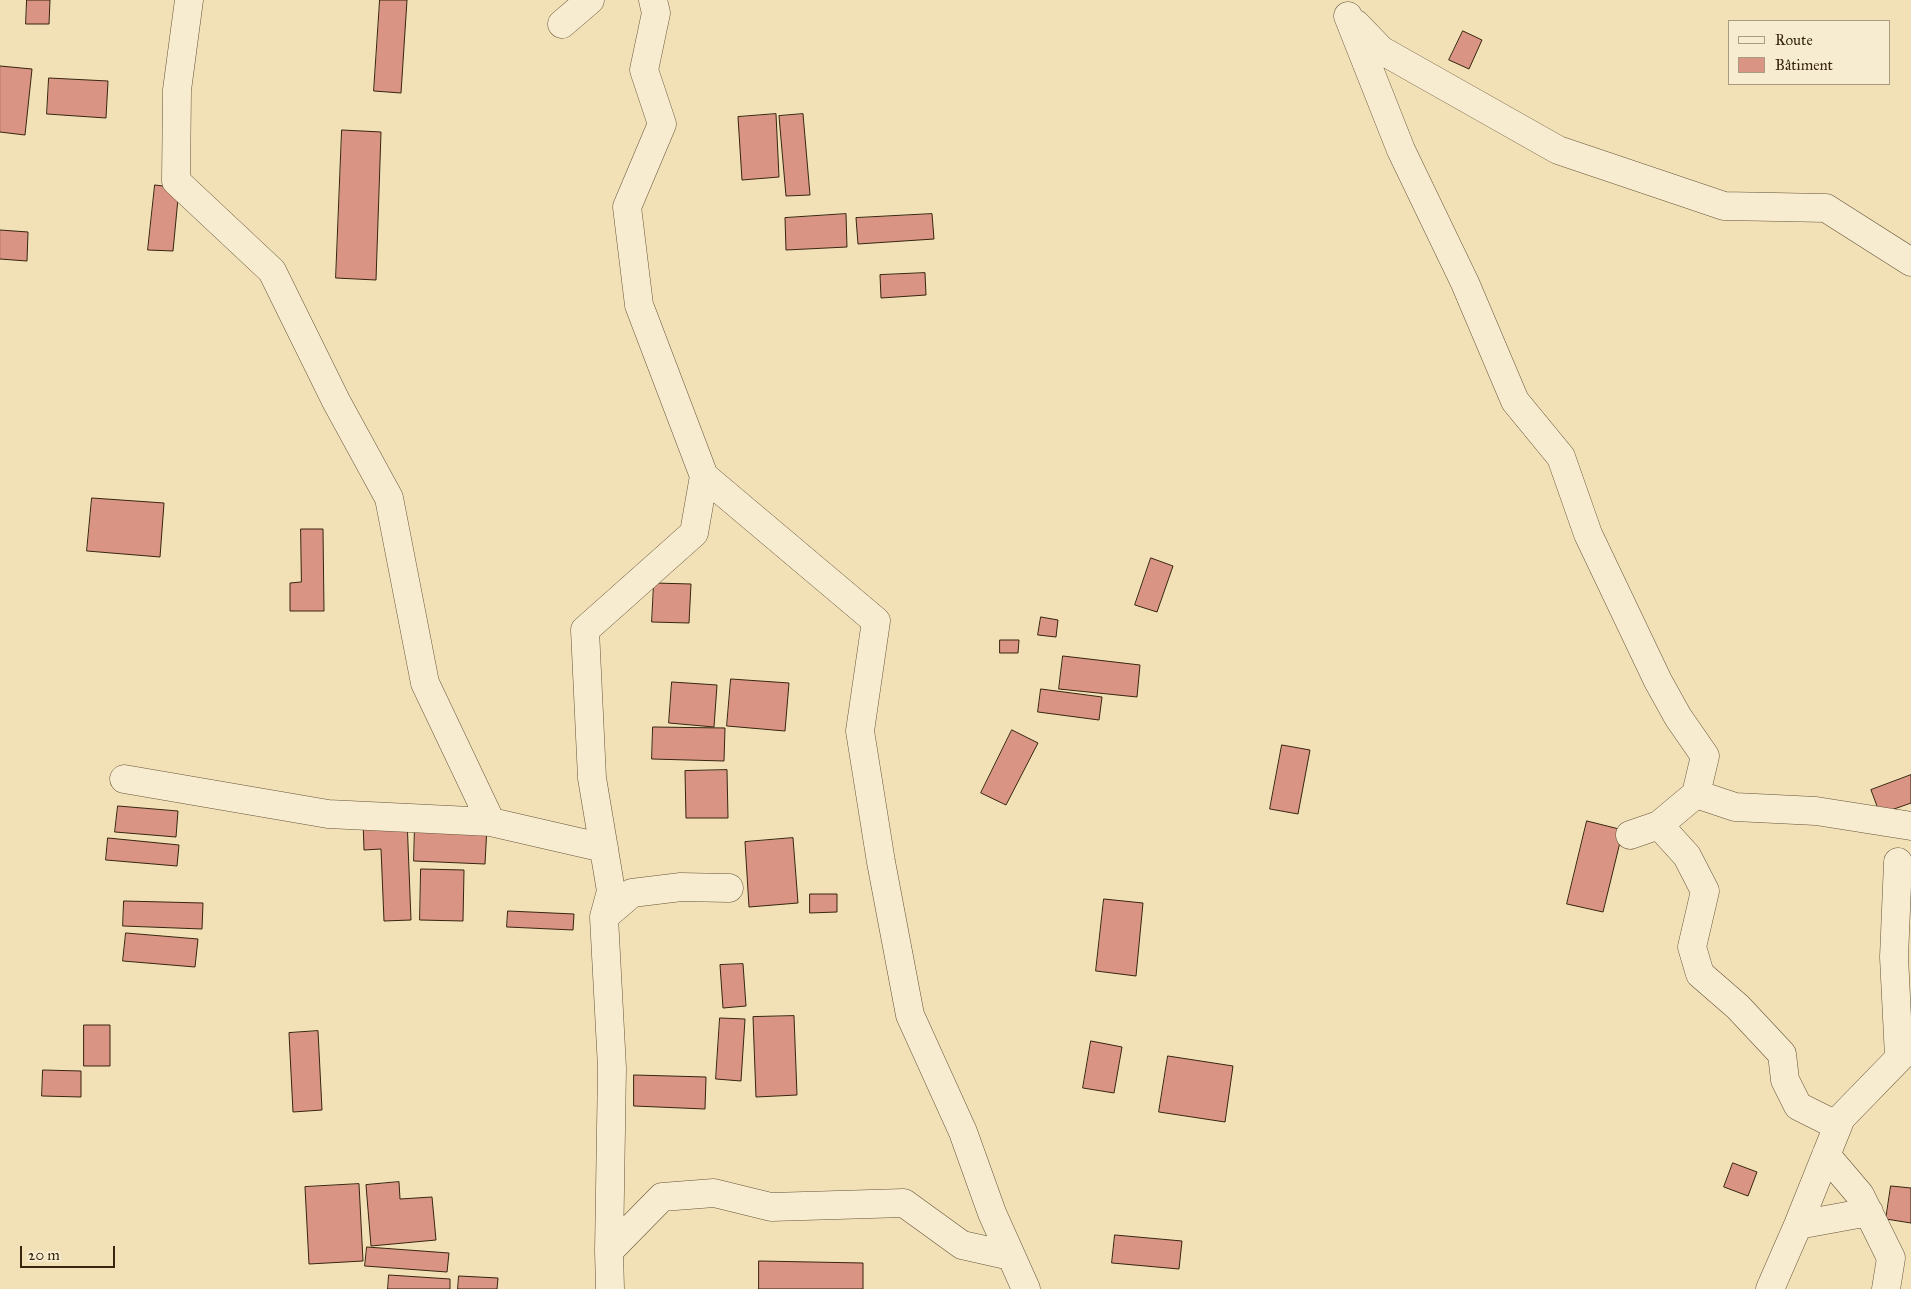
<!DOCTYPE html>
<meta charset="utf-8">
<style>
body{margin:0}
#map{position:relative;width:1911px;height:1289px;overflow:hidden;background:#f2e0b6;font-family:"IM FELL Great Primer",serif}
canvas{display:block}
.legend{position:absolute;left:1728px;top:20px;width:162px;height:65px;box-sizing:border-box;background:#f7ebd0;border:1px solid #aa9c83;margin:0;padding:6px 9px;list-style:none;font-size:15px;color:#36250f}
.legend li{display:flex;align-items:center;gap:10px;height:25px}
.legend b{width:25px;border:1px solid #aa9c83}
.scale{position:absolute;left:20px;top:1246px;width:95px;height:22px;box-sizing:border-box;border:2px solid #36250f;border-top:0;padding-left:6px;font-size:15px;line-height:18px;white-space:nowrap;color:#36250f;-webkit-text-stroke:4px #f7ebd0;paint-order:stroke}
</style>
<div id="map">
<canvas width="1911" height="1289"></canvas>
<ul class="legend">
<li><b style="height:6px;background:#f7ebd0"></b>Route</li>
<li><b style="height:14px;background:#da9483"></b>Bâtiment</li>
</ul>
<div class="scale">20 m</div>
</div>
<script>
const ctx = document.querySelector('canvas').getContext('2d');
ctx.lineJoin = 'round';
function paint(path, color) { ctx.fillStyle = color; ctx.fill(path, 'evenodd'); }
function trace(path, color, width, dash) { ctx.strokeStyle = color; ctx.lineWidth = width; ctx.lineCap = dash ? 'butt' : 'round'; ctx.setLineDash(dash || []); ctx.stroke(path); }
const building = new Path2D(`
 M 27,0 L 50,0 L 49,24 L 26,24 Z
 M 380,0 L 407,0 L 401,93 L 374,91 Z
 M 1463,31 L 1482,40 L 1469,69 L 1449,60 Z
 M 0,66 L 32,69 L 25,135 L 0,132 Z
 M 49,78 L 108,81 L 106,118 L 47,114 Z
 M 776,114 L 779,177 L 742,180 L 738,117 Z
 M 803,114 L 810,195 L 786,196 L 779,116 Z
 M 342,130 L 381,132 L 376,280 L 336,278 Z
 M 155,185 L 179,188 L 173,251 L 148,250 Z
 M 846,214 L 847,247 L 786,250 L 785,218 Z
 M 932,214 L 934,239 L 858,244 L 856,218 Z
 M 0,230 L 28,232 L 27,261 L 0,259 Z
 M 925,273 L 926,295 L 881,298 L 880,275 Z
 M 92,498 L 164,503 L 160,557 L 87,551 Z
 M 301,529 L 323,529 L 324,611 L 290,611 L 290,583 L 301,582 Z
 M 1151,558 L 1173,566 L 1157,612 L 1135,605 Z
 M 654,583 L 691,584 L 689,623 L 652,622 Z
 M 1041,617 L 1058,620 L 1056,637 L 1038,635 Z
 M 1000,640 L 1019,640 L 1018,653 L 1000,653 Z
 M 1063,656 L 1140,665 L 1137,697 L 1059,689 Z
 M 731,679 L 789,683 L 785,731 L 727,726 Z
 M 672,682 L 717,685 L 714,727 L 669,723 Z
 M 1041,689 L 1102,697 L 1099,720 L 1038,712 Z
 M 653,727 L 725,728 L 724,761 L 652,759 Z
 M 1012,730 L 1038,743 L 1006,805 L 981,793 Z
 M 1282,745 L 1310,750 L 1298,814 L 1270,809 Z
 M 727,770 L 728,818 L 686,818 L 685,771 Z
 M 1911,775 L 1911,803 L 1880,814 L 1871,790 Z
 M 118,806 L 178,811 L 176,837 L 115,832 Z
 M 407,819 L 411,920 L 384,921 L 381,849 L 364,850 L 363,821 Z
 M 1587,821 L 1623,830 L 1603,912 L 1567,904 Z
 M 415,823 L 487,826 L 485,864 L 414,861 Z
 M 108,838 L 179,845 L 177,866 L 106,860 Z
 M 793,838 L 798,903 L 749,907 L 745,842 Z
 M 421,869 L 464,870 L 463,921 L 420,920 Z
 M 810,894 L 837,894 L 837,912 L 810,913 Z
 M 1104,899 L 1143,903 L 1136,976 L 1096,971 Z
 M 124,901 L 203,903 L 202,929 L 123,926 Z
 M 508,911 L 574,914 L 573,930 L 507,927 Z
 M 126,933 L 198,939 L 195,967 L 123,961 Z
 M 743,964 L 746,1006 L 723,1008 L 720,965 Z
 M 794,1016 L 797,1095 L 756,1097 L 753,1017 Z
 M 720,1018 L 745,1019 L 741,1081 L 716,1079 Z
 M 84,1025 L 110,1025 L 110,1066 L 84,1066 Z
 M 318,1031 L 322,1110 L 293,1112 L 289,1033 Z
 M 1091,1041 L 1122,1047 L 1114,1093 L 1083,1088 Z
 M 1168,1056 L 1233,1066 L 1225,1122 L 1159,1112 Z
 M 43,1070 L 81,1071 L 81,1097 L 42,1096 Z
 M 634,1075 L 706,1077 L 705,1109 L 634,1106 Z
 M 1733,1163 L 1757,1172 L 1748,1196 L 1724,1187 Z
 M 399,1182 L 400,1199 L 432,1197 L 436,1240 L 371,1246 L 366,1185 Z
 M 359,1184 L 363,1261 L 309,1264 L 305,1187 Z
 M 1891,1186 L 1911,1188 L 1911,1223 L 1886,1219 Z
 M 1115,1235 L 1182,1241 L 1179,1269 L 1112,1263 Z
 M 367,1247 L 449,1253 L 447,1272 L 365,1266 Z
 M 759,1261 L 863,1263 L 863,1289 L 759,1289 Z
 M 389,1275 L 450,1279 L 450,1289 L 388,1289 Z
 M 459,1276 L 498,1278 L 497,1289 L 458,1289 Z`);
paint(building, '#da9483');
trace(building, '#36250f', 1);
const minor = new Path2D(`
 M 189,0 L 177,90 L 176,181 L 272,271 L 336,401 L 389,498 L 425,683 L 491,822 L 604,848
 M 653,0 L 656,13 L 644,70 L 662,124 L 627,207 L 639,305 L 704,476 L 876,621 L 860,731 L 881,862 L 910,1015 L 963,1132 L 992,1213 L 1026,1289
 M 1348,16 L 1401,150 L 1465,283 L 1515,401 L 1561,457 L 1588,534 L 1658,681 L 1678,717 L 1705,756 L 1696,794
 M 562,24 L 590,0
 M 1356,24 L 1381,50 L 1558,150 L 1724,206 L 1826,208 L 1911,262
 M 124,779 L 328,814 L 491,822
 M 1659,825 L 1687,856 L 1705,891 L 1692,947 L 1700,974 L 1738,1007 L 1782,1054 L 1785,1080 L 1798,1106 L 1838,1126
 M 1630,835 L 1659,825 L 1696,794 L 1735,807 L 1816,811 L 1911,826
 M 1898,862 L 1894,957 L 1899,1057
 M 604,917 L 632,893 L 681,887 L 729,888
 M 1826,1155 L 1860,1195 L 1891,1258 L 1886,1289
 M 1798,1225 L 1869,1212
 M 609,1251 L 662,1197 L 714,1193 L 771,1207 L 904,1203 L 962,1245 L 1011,1256
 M 610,1289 L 609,1251 L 612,1068 L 604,917 L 611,891 L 592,778 L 585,630 L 694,533 L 704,476
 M 1770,1289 L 1798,1225 L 1841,1118 L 1911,1046`);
trace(minor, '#655439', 29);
trace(minor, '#f7ebd0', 28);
</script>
